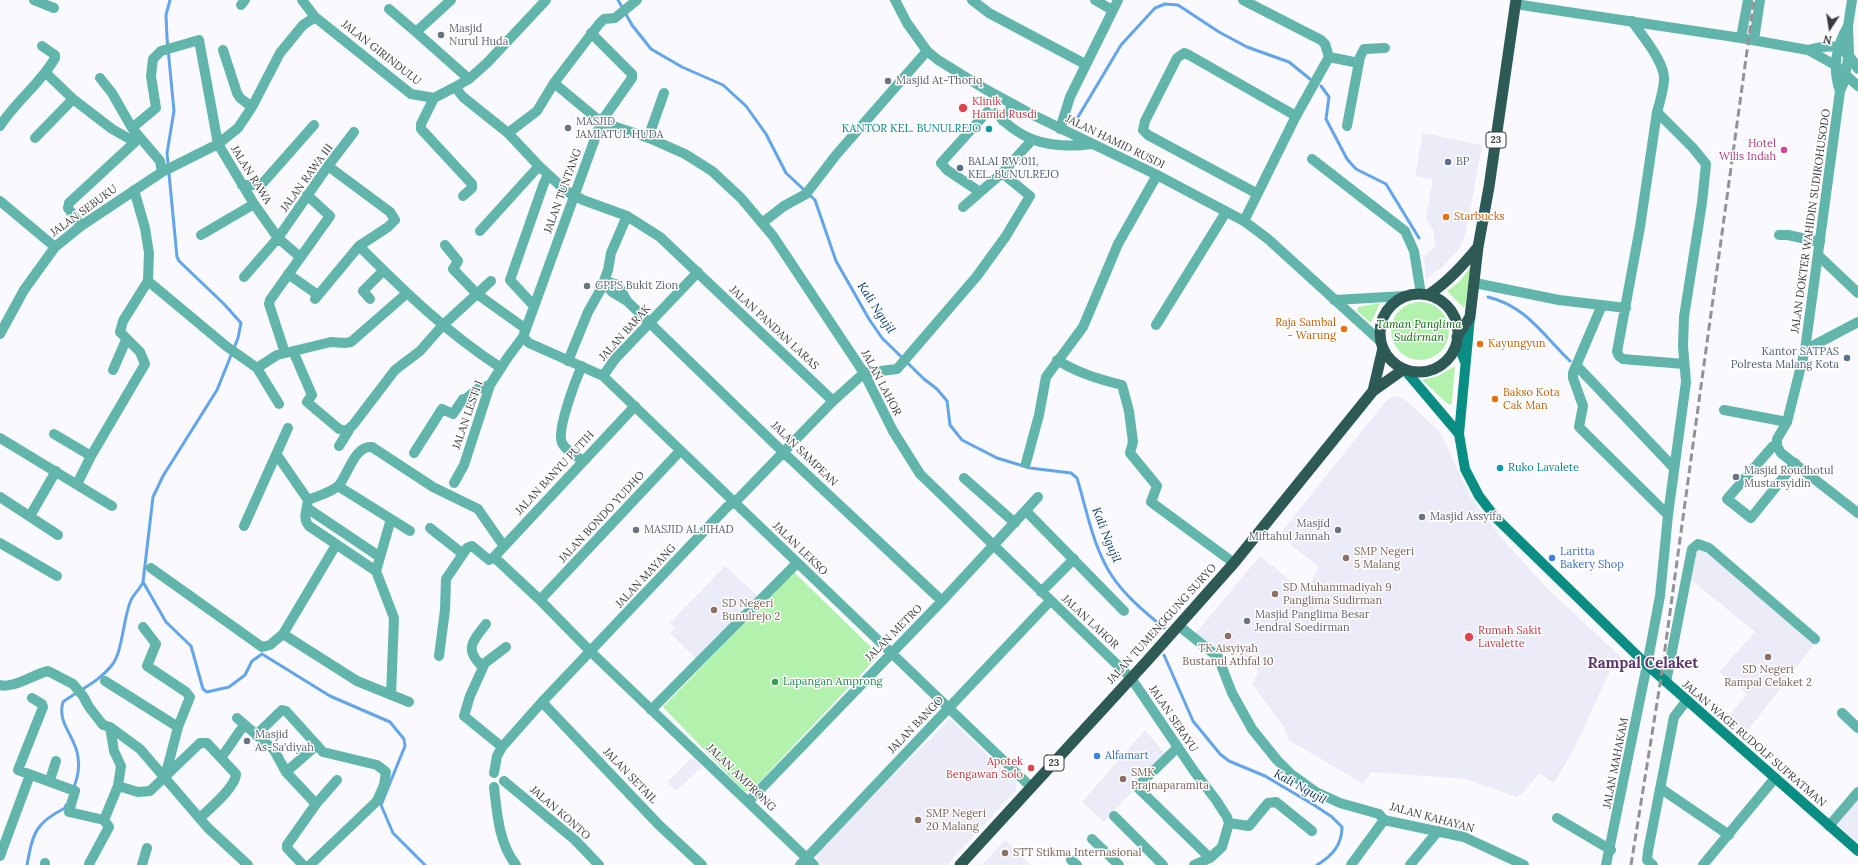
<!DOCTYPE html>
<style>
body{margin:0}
#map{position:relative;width:1858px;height:865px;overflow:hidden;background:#f9f9fe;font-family:Lora,serif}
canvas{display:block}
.north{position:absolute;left:1810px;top:8px;width:40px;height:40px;-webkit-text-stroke:3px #fff;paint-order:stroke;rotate:192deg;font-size:11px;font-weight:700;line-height:16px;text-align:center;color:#3a3a3d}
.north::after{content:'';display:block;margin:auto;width:14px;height:18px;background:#3a3a3d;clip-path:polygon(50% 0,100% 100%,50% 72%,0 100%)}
</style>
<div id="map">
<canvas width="1858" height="865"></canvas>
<div class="north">N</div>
</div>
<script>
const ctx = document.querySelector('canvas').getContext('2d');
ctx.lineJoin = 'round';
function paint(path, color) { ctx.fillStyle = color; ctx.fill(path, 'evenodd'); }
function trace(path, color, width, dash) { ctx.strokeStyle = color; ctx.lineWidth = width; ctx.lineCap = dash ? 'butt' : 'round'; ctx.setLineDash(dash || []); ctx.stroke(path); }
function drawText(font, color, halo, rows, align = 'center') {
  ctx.font = font + ' Lora,serif'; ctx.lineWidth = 3; ctx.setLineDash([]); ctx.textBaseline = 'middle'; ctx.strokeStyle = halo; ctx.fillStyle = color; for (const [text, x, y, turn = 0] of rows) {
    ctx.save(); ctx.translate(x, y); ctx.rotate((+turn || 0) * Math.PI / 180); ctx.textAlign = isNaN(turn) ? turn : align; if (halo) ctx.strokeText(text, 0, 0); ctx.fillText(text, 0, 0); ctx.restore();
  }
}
paint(new Path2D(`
 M 1423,133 L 1482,145 L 1466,232 L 1460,248 L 1441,268 L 1426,279 L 1424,256 L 1436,246 L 1433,230 L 1426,218 L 1433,180 L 1415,176 Z
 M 1393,396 L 1403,398 L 1440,432 L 1470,496 L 1504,541 L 1549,590 L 1622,658 L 1610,671 L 1572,753 L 1554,783 L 1539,773 L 1522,794 L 1516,797 L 1466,779 L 1452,778 L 1371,772 L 1363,784 L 1289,740 L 1284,727 L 1252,684 L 1259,671 L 1227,649 L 1222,656 L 1195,634 L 1260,556 L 1305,592 L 1319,567 L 1279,535 L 1386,401 Z
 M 1699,550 L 1710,555 L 1815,643 L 1743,737 L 1724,721 L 1747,694 L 1719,672 L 1755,632 L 1689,578 L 1695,553 Z
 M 725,566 L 759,597 L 697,659 L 670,633 L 675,628 L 670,623 Z
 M 950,719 L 1016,782 L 1016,790 L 947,865 L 822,865 L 817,860 L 817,851 Z
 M 1145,730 L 1166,755 L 1104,822 L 1082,802 Z
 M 693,757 L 703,766 L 676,791 L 667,782 Z
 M 1858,795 L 1858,842 L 1834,822 Z
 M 1005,840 L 1030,865 L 982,865 Z`), '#ebecf8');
paint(new Path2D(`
 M 1472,265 L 1465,305 L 1464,308 L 1447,291 L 1459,282 Z
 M1391 331a29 29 0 1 1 58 0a29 29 0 1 1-58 0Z
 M 1380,303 L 1371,323 L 1357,311 L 1358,307 Z
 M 1455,366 L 1452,401 L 1451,405 L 1448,404 L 1422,380 L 1438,376 Z
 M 794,572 L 879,655 L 751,791 L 744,791 L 663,707 Z`), '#b2f2ad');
trace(new Path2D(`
 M 618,0 L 632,25 L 651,49 L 682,67 L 723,85 L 746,106 L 766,134 L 786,173 L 815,200 L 836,261 L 869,319 L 882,338 L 924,379 L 937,389 L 947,401 L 950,425 L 962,440 L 997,458 L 1030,468 L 1071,473 L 1077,478 C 1087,511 1093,547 1112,576 C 1126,597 1146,613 1164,628
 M 1321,86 L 1329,97 L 1326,119 L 1347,159 L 1356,169 L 1386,184 L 1419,238
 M 1078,117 L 1121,45 L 1155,8 L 1165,4 L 1178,5 L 1219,32 L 1247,47 L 1289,62 L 1310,79
 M 1488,297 C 1526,306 1543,335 1570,361
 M 143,582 L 166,622 L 191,646 L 203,689 L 207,692 L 229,687 L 245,675 L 252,661 L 262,654 L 330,696 L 390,722 L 404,739 L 405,746 L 381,805 L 393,833 L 425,865
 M 1164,655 L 1193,721 L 1220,754 L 1229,761 L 1265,776 L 1314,805 L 1332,817 L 1342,827 C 1342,845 1332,856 1317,865
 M 73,789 C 78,778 80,764 77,752 C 73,735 57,721 63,702 C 79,690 99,682 112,665 C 123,651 123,618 131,600 C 134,594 140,589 143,582 L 153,497 L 163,476 L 217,390 L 238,338 L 241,323 L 224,304 L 179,261 L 177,257 L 167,153 L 174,111 L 167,38 L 166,15 L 170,0
 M 27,865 C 33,833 35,823 65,808 L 66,805`), '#63a5eb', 3);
trace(new Path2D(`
 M 34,0 L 54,8
 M 302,0 L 315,17
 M 451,0 L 416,32 L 469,79
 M 972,0 L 989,13 L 1085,64
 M 1095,0 L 1112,10
 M 1243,0 L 1321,40 L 1325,44 L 1329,57 L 1296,116 L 1244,221
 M 241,5 L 245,0
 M 389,9 L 416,32
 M 1632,21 C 1642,36 1666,63 1664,81 C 1663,91 1660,102 1657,112
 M 591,33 L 632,74 L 632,78 L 601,122 L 523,337 L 529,343 L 603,376 L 1031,787
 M 1741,38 L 1748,0
 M 1754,40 L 1760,0
 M 223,50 L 237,93 L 240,98 L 252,107
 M 1329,57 L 1359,63
 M 46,73 L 73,99 L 112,129 L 135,142
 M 100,78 L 112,93 L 132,128
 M 554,83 L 601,122 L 649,138 L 685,154 L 712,171 L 741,198 L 773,236 L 864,373 L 893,431 L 920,474 L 1131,678 L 1194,771 L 1216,800 L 1227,817 L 1229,823 L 1222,847 L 1210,858 L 1194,865
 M 455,87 L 469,79 L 487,63 L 546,0
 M 434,98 L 421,124 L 421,129 L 472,184 L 472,188 L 463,196
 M 996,113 C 1023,143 1053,149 1092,144
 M 1003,121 L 1013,104
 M 0,126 C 16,101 41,83 55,58 L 55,55 L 42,46
 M 1347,126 L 1360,57 L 1364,49 L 1385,48
 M 1060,129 L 1070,97 L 1118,0
 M 508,133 L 537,111 L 554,83 L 599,24 L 604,19 L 615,18 L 637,0
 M 35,138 L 73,99
 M 648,138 L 664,93
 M 1312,159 L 1405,231 L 1414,251 L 1421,294
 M 162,172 L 160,161 L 132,128 L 156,108 L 151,76 L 153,59 L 161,51 L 199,40 L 218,144 L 254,204 L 278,238 L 300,257
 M 242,185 L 261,185 L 314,125
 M 980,192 L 947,170 L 941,163 L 987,112
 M 1256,193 L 1148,135 L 1143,130 L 1145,121 L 1177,58 L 1184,53 L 1189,55 L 1296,116
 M 0,201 L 55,247
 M 963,207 L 1002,173 L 1032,140
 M 762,223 L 784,206 L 806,194 L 836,155 L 927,51
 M 81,226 L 68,208 L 69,203 L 135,142 L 139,137
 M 480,231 L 539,166
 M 201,235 L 254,204
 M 1779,235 L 1788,235 L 1820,242
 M 445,245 L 458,261 L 453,269 L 477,294 L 526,329
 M 359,246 C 405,292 446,332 501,368
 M 1818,255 L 1858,293
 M 288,274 L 318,295
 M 244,277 L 278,238 L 328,166 L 354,132
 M 148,281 L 226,346 L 257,368 L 279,404
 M 1475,283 L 1559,300 L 1626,308
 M 315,299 L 359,246 L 388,227 L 395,220 L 390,212 L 328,166
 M 370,299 L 363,291 L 383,271
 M 627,301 L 618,285 L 609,282 L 608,287 L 612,292 L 627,301 L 783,452 L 942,601
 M 1602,305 L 1573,373 L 1573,378 L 1583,406 L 1579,427 L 1668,515
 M 534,306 L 510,280 L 544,183 L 548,175
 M 1156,325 L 1226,212
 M 0,334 L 24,290 L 55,247 L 81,226 L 162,172 L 218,144 L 238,128 L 252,107 L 280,53 L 303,25 L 315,17 L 411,94 L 434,98 L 455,87 L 463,97 L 508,133 L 539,166 L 566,191 L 583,200 L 627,216 L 660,237 L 833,401
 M 1805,350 L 1858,322
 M 293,351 L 312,395 L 307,402 L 339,429 L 346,431 L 353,425 L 395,370 L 420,351 L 442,326 L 491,281
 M 285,353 L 269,304 L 270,300 L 330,216 L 307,195
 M 1057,360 C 1078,373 1098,379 1122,385 L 1129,411 L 1133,442 L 1130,453 L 1157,486 L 1151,502 L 1234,563
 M 568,361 L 588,312 L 601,289 L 608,270 L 611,253 L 627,216
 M 582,366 C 576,379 556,431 562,443 C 565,450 577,456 583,461
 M 1577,366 L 1674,468
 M 257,368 L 277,355 L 331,342 L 345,343 L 351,342 L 406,294
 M 113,370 L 126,340
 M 864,373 L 897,369 L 977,276 L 1006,236 L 1030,196 L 1002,173
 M 603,376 L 615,359 L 698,272
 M 1724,410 L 1787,422
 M 54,434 L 91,456
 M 0,438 L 112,506
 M 339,446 L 349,430
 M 1777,446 L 1773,446 L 1727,499 L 1751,518 L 1795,463
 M 414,453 L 442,409 L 453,414 L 463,399 L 466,399 L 477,389 L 490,385
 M 277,455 L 308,500 C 307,510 302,518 309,526 L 376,571
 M 1026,463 L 1039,415 L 1046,377 L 1083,327 L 1118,244 L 1157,175
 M 964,478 L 1015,523
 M 454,483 L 464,465 L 490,385 L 508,357 L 523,337
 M 77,484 L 91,456 L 145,364 L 140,352 L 120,332 L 123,321 L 148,281 L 149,253 L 145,228 L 134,190
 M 338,486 L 410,531
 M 0,497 L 58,535
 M 308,500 C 317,496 333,492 339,485 C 348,474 355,445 372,447 L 433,487 L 478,509 L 503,545
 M 307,508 L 380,557
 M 1026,511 L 1124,611
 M 30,516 L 56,471
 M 244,526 L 288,428
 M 430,528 L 463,554
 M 0,543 L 57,576
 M 494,557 L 540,600 L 591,652 L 814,865
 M 151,568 L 262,647 L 270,645 L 283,634 L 336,545
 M 1041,592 L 1074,559
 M 540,600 L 680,451
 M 1179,626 L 1218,657 L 1232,693 L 1252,729 L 1277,760 L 1291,774 L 1316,792 L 1340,803 L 1379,814 L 1384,820 L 1464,837 L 1524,865
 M 143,627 L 156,644 L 147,666 L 186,692 L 190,697 L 178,727
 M 283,634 L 357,681 L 409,702
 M 439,656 L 445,610 L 446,579 L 467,548 L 472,546 L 489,560 L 494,557 L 635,406
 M 1647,665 L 1660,596 L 1668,515 L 1686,382 L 1683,346 L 1684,317 L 1702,203 L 1706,164 L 1693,148 L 1657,112 L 1640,227 L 1617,352 L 1619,356 L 1623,359 L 1684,364
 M 483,667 C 463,649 473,641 486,624
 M 105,681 L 178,727 L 165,777
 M 1666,682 L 1692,549 L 1698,544 L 1709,548 L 1815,639
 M 0,685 C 13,689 34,674 48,671 L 73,684 L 83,696 L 89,707 L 103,725 L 110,727 L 140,749 L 208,828 L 248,865
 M 391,695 L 394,618 L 376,571 L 391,519
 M 32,698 L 42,704 L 43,707 L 18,770 L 75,791 L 69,812 L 104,820
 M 542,702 L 659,825 L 702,865
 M 651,710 L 797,563
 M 1842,713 L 1858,728
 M 237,718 L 274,750 L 286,772 L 316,804 L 287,845 L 287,848 L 303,865
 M 110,727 L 114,751 L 121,766 L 118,786 L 138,792 L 150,791 L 200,743 L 207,743 L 221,758 L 244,725
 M 256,735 L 282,710 L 286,711 L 323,752 L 377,765 L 386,772 L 384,785 L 377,801 L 310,865
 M 502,747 L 464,716 L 470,696 L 485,663 L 506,647
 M 1178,747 L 1137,787 L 1210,858
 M 286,772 L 317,745
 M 494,773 L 497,756 L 502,747 L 542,702 L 727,507 L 739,498 L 833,401 L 864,373
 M 50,780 L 56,761
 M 504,781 L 575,840 L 599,865
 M 494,787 C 497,813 499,844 516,865
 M 1660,788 L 1729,835
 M 749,801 L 942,601 L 1038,497
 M 316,804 L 337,780
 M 1114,816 L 1163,865
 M 200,818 C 209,809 236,787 236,774 L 221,758
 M 1557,818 L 1611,850
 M 1229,823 L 1249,826 L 1268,803 L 1276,802 L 1312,831
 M 1829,826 L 1858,792
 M 1092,839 L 1119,865
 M 0,856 L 30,775
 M 1071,860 L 1077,865
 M 89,864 L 109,827 L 104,820 L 118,786
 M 45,865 L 45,863
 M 142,865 L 147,848
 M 800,865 L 1050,601
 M 1351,865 L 1384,820
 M 1410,865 L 1438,831
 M 1653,865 L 1647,860 L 1648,851 L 1674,717 L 1687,700
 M 1703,865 L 1775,778`), '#61b5ab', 10);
trace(new Path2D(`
 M 895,0 L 907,23 L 927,51 L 938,60 L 985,89 L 1029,113 L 1157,175 L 1244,221 L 1268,239 L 1379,340
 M 1852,0 L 1848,26 L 1849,53 L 1844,82 L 1840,91 L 1805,350 L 1787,422 L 1777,439 L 1777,446 L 1781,453 L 1858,513
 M 1515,4 L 1741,38 L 1808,50 L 1835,65 L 1858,86
 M 1808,50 C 1836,43 1843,44 1858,69
 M 1840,91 C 1832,69 1836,46 1848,26
 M 1334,300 L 1405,296
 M 1606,865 L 1647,665`), '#61b5ab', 10);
trace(new Path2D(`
 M 1470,317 L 1459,434 L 1465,469 L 1479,496 L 1496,518 L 1647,665 L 1858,851
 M 1457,342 L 1465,362
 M 1404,369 L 1459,434`), '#0a8d83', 10);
trace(new Path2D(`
 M1380 333a39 39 0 1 1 78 0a39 39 0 1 1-78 0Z
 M 1428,295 C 1448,282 1463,265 1478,247
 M 1457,337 L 1470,317 L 1478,247 L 1489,187 L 1516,0
 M 1373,391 L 1383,348
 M 960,865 L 1147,661 L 1234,563 L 1373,391 L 1404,369`), '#2e5a56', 11);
trace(new Path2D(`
 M 1631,865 L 1661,678 L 1754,0`), '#939397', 3, [8, 4]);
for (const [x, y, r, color] of [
 [441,35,4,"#6b7280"],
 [888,81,4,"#6b7280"],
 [963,108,5,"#e0444e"],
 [568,128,4,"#6b7280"],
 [989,129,4,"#0f9aa8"],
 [1784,150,4,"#d1479c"],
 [1448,162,4,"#5c6f8a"],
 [960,168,4,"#5c6f8a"],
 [1446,217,4,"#e8710a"],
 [587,286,4,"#6b7280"],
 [1344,329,4,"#e8710a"],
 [1480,344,4,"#e8710a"],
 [1847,358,4,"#5c6f8a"],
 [1495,399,4,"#e8710a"],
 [1500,468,4,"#0f9aa8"],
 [1736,477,4,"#6b7280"],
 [1422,517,4,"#6b7280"],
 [636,530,4,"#6b7280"],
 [1338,530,4,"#6b7280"],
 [1346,558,4,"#8d6e63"],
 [1552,558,4,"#3f7fe0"],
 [1275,594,4,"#8d6e63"],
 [714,610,4,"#8d6e63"],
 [1247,621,4,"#6b7280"],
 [1228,636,4,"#8d6e63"],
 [1469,637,5,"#e0444e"],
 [1768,657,4,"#8d6e63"],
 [775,682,4,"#2e9e5b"],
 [247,741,4,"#6b7280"],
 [1097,756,4,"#3f7fe0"],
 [1031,768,4,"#e0444e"],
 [1123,779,4,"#8d6e63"],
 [918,820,4,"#8d6e63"],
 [1005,853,4,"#8d6e63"]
]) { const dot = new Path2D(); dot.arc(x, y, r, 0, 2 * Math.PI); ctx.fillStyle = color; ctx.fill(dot); trace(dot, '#fff', 1.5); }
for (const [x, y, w] of [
 [1496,140,20],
 [1054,763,20]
]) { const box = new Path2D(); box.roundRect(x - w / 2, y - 8, w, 16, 3); ctx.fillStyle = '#fff'; ctx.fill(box); trace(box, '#3a3a3d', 1); }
drawText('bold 10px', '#3a3a3d', null, [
 ["23",1496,140],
 ["23",1054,763]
]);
drawText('11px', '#5b616d', '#fff', [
 ["Masjid",449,29],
 ["Nurul Huda",449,42],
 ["Masjid At-Thoriq",896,81],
 ["MASJID",576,122],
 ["JAMIATUL HUDA",576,135],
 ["GPPS Bukit Zion",595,286],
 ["Masjid Roudhotul",1744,471],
 ["Mustarsyidin",1744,484],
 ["Masjid Assyifa",1430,517],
 ["Masjid",1330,524,"right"],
 ["Miftahul Jannah",1330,537,"right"],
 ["MASJID AL JIHAD",644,530],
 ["Masjid Panglima Besar",1255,615],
 ["Jendral Soedirman",1255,628],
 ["Masjid",255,735],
 ["As-Sa'diyah",255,748]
], 'left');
drawText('11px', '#3a3a3d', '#fff', [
 ["JALAN GIRINDULU",381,53,38],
 ["JALAN HAMID RUSDI",1115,142,26],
 ["JALAN RAWA",251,175,58],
 ["JALAN RAWA III",307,178,-54],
 ["JALAN TUNTANG",563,191,-70],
 ["JALAN SEBUKU",84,211,-36],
 ["JALAN DOKTER WAHIDIN SUDIROHUSODO",1811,221,-82],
 ["JALAN PANDAN LARAS",774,328,43],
 ["JALAN BARAK",625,333,-48],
 ["JALAN LAHOR",881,383,62],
 ["JALAN LESTI I",468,415,-71],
 ["JALAN SAMPEAN",804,454,44],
 ["JALAN BANYU PUTIH",555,473,-47],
 ["JALAN BONDO YUDHO",602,517,-47],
 ["JALAN LEKSO",800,549,44],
 ["JALAN MAYANG",646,576,-47],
 ["JALAN LAHOR",1090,622,43],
 ["JALAN TUMENGGUNG SURYO",1162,624,-48],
 ["JALAN METRO",894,633,-45],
 ["JALAN SERAYU",1173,719,56],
 ["JALAN BANGO",916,725,-46],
 ["JALAN WAGE RUDOLF SUPRATMAN",1754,744,41],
 ["JALAN MAHAKAM",1616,763,-79],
 ["JALAN SETAIL",630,776,46],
 ["JALAN AMPRONG",741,778,44],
 ["JALAN KONTO",560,813,41],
 ["JALAN KAHAYAN",1432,818,15]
]);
drawText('11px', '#be3a42', '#fff', [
 ["Klinik",972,102],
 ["Hamid Rusdi",972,115],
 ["Rumah Sakit",1478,631],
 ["Lavalette",1478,644],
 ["Apotek",1023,762,"right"],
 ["Bengawan Solo",1023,775,"right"]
], 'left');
drawText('11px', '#0d838f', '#fff', [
 ["KANTOR KEL. BUNULREJO",981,129],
 ["Ruko Lavalete",1508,468,"left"]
], 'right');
drawText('11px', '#b23c85', '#fff', [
 ["Hotel",1776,144],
 ["Wilis Indah",1776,157]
], 'right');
drawText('11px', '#4e5e75', '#fff', [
 ["BALAI RW.011,",968,162],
 ["KEL. BUNULREJO",968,175],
 ["BP",1456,162],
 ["Kantor SATPAS",1839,352,"right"],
 ["Polresta Malang Kota",1839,365,"right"]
], 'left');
drawText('11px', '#c56008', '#fff', [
 ["Starbucks",1454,217],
 ["Raja Sambal",1336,323,"right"],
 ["- Warung",1336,336,"right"],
 ["Kayungyun",1488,344],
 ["Bakso Kota",1503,393],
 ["Cak Man",1503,406]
], 'left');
drawText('italic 11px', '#006800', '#fff', [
 ["Taman Panglima",1419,325],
 ["Sudirman",1419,338]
]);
drawText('11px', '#785e54', '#fff', [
 ["SMP Negeri",1354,552],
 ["5 Malang",1354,565],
 ["SD Muhammadiyah 9",1283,588],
 ["Panglima Sudirman",1283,601],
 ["SD Negeri",722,604],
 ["Bunulrejo 2",722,617],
 ["TK Aisyiyah",1228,649,"center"],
 ["Bustanul Athfal 10",1228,662,"center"],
 ["SD Negeri",1768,670,"center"],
 ["Rampal Celaket 2",1768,683,"center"],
 ["SMK",1131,773],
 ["Prajnaparamita",1131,786],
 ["SMP Negeri",926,814],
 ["20 Malang",926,827],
 ["STT Stikma Internasional",1013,853]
], 'left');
drawText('11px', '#366cbe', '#fff', [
 ["Laritta",1560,552],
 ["Bakery Shop",1560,565],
 ["Alfamart",1105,756]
], 'left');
drawText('11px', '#27864d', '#fff', [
 ["Lapangan Amprong",783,682]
], 'left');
drawText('italic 12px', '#063763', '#fff', [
 ["Kali Ngujil",876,308,57],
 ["Kali Ngujil",1106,535,68],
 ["Kali Ngujil",1300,787,29]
]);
drawText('bold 15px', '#5e376e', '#fff', [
 ["Rampal Celaket",1643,664]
]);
</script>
